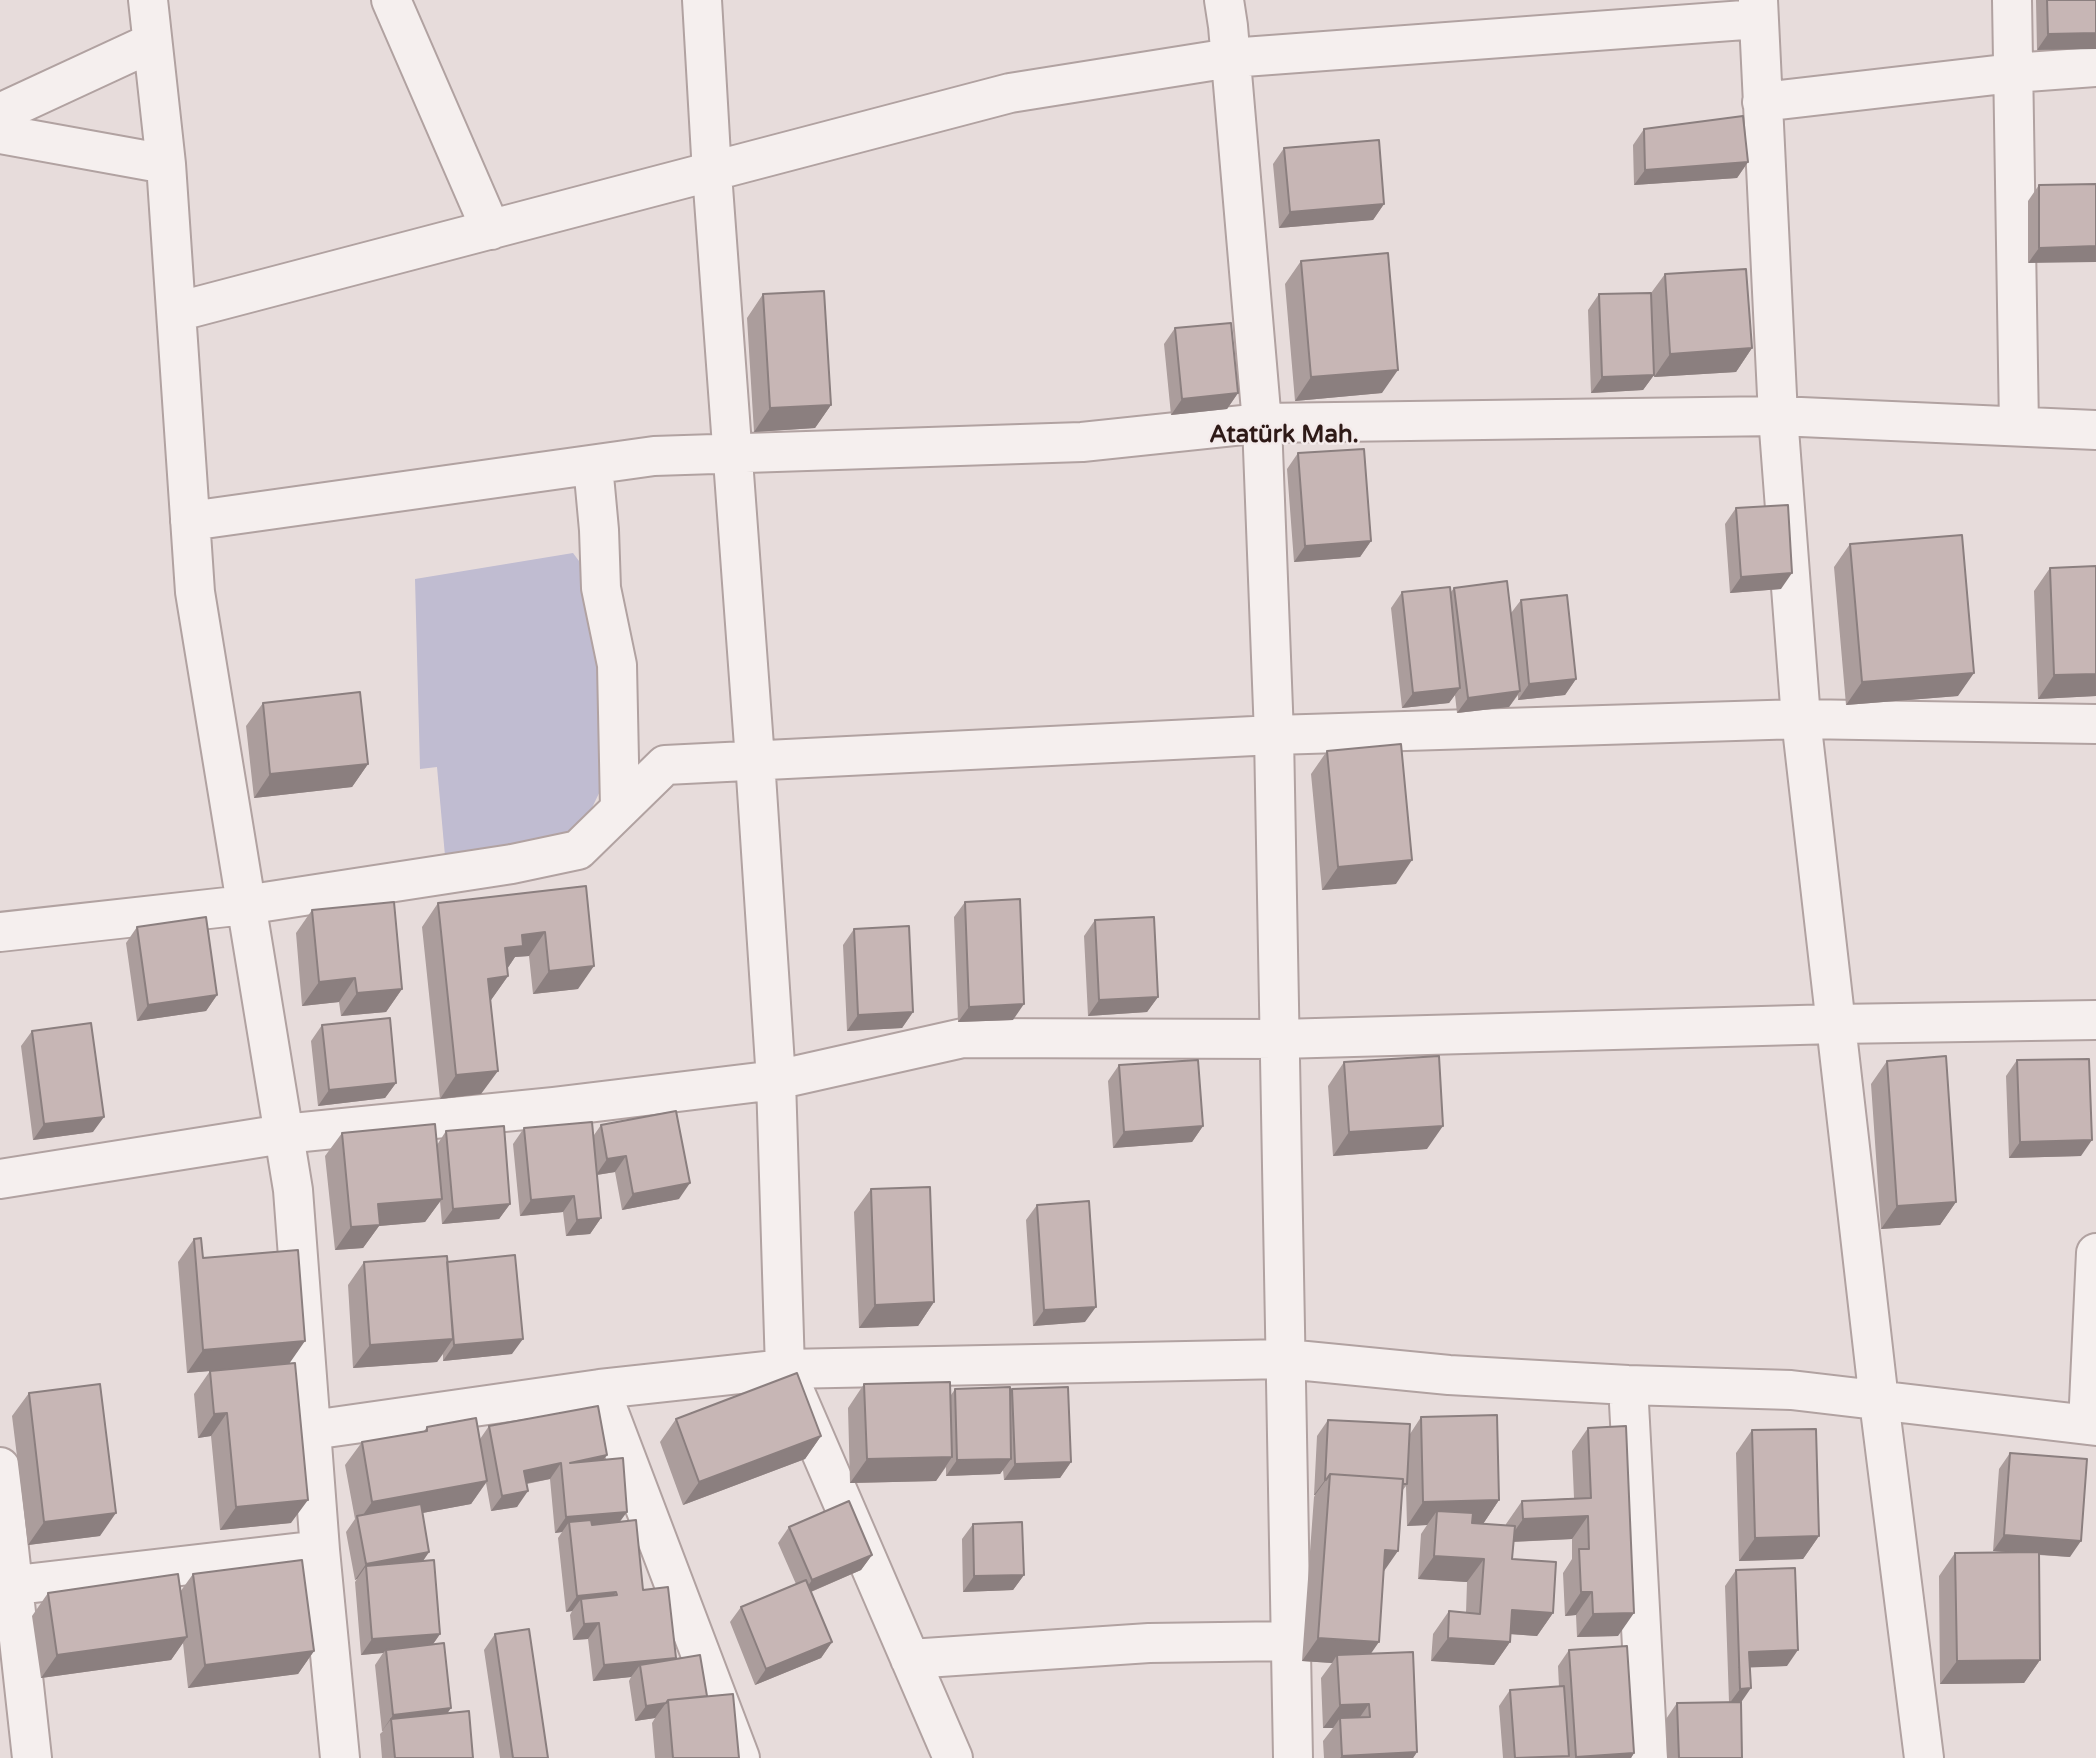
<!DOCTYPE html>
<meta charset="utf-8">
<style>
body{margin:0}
canvas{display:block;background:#e7dcdb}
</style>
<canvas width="2096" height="1758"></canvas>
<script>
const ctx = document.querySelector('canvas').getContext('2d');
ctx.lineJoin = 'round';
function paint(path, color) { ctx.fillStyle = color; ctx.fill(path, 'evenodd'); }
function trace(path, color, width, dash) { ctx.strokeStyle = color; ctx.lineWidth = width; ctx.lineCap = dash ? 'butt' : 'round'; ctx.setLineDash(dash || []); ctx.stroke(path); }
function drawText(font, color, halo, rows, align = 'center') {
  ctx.font = font + ' "Varela Round",sans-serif'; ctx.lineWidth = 5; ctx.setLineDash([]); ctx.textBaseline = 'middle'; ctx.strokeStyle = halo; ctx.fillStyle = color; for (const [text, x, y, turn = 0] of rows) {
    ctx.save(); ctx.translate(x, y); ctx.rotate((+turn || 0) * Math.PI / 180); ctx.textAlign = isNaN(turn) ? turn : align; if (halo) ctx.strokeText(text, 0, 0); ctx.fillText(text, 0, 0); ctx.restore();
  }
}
paint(new Path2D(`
 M 573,553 L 579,561 L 589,593 L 612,766 L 580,833 L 559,841 L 445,856 L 437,767 L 420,769 L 415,579 Z`), '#c0bcd1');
const minor = new Path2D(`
 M 148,0 L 166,164 L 195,592 L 293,1190 L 320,1550 L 340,1758
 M 391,0 L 491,230
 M 702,0 L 712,173 L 755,760 L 776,1080 L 785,1369 L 953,1758
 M 1224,0 L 1228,26 L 1262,423 L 1274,735 L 1293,1758
 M 1758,0 L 1778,416 L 1801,719 L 1879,1401 L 1924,1758
 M 2012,0 L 2019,426
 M 1762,102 L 2013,73 L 2096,67
 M 0,113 L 151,43
 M 0,134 L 166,164
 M 176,312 L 1010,93 L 1230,58 L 1758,19
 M 593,465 L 599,530 L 601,588 L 617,665 L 620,808
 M 190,521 L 654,456 L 1082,442 L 1262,423 L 1778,416 L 2096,430
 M 0,932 L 245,905 L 512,864 L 578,850 L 665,765 L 1274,735 L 1801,719 L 2096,724
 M 0,1179 L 283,1134 L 554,1107 L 776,1080 L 963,1038 L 1279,1039 L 1836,1024 L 2096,1020
 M 1628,1385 L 1648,1758
 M 600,1389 L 740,1758
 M 2088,1425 L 2096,1253
 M 312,1430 L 600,1389 L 785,1369 L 1286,1359 L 1449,1375 L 1628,1385 L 1791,1390 L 2096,1426
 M 0,1467 L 32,1758
 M 0,1587 L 320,1550
 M 910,1659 L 1149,1643 L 1291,1641`);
trace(minor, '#b1a2a1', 42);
trace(minor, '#f5efee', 38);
paint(new Path2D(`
 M 2036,0 L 2096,0 L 2037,50 Z
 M 1644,129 L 1748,162 L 1737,178 L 1634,185 L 1633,145 Z
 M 1284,148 L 1384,204 L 1373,220 L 1279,228 L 1273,164 Z
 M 2096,184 L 2028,263 L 2028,201 L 2039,185 Z
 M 1301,261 L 1382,393 L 1295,401 L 1285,284 Z
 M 1665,274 L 1752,348 L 1736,372 L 1654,377 L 1654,375 L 1643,390 L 1591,393 L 1588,310 L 1599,294 L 1651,293 Z
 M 763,294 L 831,405 L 815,428 L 754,432 L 747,318 Z
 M 1175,328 L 1238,393 L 1227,409 L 1171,415 L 1164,344 Z
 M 1298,453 L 1371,541 L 1360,557 L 1294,562 L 1287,469 Z
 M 1736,508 L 1781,589 L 1730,593 L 1725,524 Z
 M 1850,544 L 1958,696 L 1846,705 L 1834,567 Z
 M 2096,566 L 2096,696 L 2038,699 L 2034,591 L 2050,568 Z
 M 1454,588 L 1511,613 L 1521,600 L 1576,679 L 1565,695 L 1518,700 L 1518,695 L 1509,707 L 1457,713 L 1455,695 L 1449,703 L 1402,708 L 1391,608 L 1402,592 L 1450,593 Z
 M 263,703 L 368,764 L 352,787 L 254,798 L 246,726 Z
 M 1327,751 L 1396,884 L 1322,890 L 1311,774 Z
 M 586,886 L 578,989 L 533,994 L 529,956 L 515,957 L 507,969 L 508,976 L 491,1000 L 490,1000 L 481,1094 L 440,1099 L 422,927 L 438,903 Z
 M 965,902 L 1013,1020 L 958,1022 L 954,917 Z
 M 312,910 L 402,989 L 386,1012 L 341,1016 L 339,1002 L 302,1006 L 296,933 Z
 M 1095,920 L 1158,997 L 1147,1012 L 1088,1016 L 1084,936 Z
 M 137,927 L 217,995 L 206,1011 L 137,1021 L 126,943 Z
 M 854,929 L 913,1012 L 902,1028 L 847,1031 L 843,945 Z
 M 322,1025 L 396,1083 L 385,1098 L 318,1106 L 311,1041 Z
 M 32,1031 L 93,1132 L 33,1140 L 21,1046 Z
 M 2017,1060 L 2081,1156 L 2009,1158 L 2006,1076 Z
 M 1887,1061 L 1956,1202 L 1940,1225 L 1881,1229 L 1871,1084 Z
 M 1344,1062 L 1427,1149 L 1333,1156 L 1328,1086 Z
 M 1119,1065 L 1203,1126 L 1192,1142 L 1113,1148 L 1108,1081 Z
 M 601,1125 L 679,1199 L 622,1210 L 615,1172 L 597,1175 L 601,1218 L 590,1234 L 566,1236 L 563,1212 L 520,1216 L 513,1144 L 524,1128 L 594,1135 Z
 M 446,1131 L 510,1204 L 499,1219 L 442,1224 L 440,1201 L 425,1222 L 379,1226 L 363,1248 L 335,1250 L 325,1156 L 342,1133 L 437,1145 Z
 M 871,1189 L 934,1302 L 918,1326 L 859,1328 L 854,1212 Z
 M 1037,1205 L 1085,1322 L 1033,1326 L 1026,1220 Z
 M 194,1239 L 203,1258 L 289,1363 L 291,1523 L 220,1530 L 211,1436 L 198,1438 L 194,1394 L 210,1371 L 187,1373 L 178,1262 Z
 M 364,1262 L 447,1262 L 512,1354 L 443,1361 L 443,1354 L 437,1362 L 353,1368 L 348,1285 Z
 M 864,1384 L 951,1395 L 955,1389 L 1010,1392 L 1012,1389 L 1071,1462 L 1060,1478 L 1004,1480 L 1003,1470 L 1000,1474 L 946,1476 L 946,1467 L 936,1481 L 850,1483 L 848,1408 Z
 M 29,1393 L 100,1536 L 28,1545 L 12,1416 Z
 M 1421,1417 L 1499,1500 L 1483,1524 L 1506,1526 L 1506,1524 L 1522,1501 L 1574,1498 L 1572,1451 L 1588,1428 L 1618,1636 L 1577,1637 L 1576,1615 L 1565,1616 L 1563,1573 L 1572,1559 L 1572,1539 L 1514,1542 L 1512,1559 L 1553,1613 L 1537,1636 L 1510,1634 L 1510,1642 L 1494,1665 L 1431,1661 L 1433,1634 L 1449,1611 L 1466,1613 L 1467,1582 L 1418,1579 L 1421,1534 L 1427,1525 L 1407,1526 L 1406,1486 L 1402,1491 L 1384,1571 L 1370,1654 L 1417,1752 L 1413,1758 L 1324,1758 L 1323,1741 L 1333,1728 L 1323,1728 L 1321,1678 L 1332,1663 L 1302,1661 L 1314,1497 L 1315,1495 L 1314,1495 L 1317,1436 L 1328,1420 L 1410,1434 Z
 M 676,1419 L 821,1436 L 805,1459 L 683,1505 L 660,1442 Z
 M 489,1426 L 604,1460 L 620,1522 L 643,1590 L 674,1659 L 706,1696 L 739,1758 L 655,1758 L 652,1723 L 655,1718 L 635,1721 L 629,1681 L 631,1677 L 593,1681 L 588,1639 L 573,1640 L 570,1615 L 572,1611 L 566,1612 L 558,1538 L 562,1532 L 555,1533 L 550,1479 L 527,1484 L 517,1507 L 491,1511 L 486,1483 L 471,1504 L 422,1513 L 429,1552 L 423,1561 L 440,1634 L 433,1644 L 448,1713 L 473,1758 L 382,1758 L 380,1734 L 383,1731 L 382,1731 L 375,1665 L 383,1653 L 361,1655 L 355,1582 L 357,1579 L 355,1580 L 346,1532 L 355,1519 L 345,1465 L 362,1442 L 424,1431 L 427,1427 L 480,1439 Z
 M 1752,1430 L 1819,1536 L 1803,1559 L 1739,1561 L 1736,1453 Z
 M 2010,1453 L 2070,1557 L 2039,1555 L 2040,1660 L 2024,1683 L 1940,1684 L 1939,1576 L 1955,1553 L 2008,1552 L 1993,1551 L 1999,1469 Z
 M 973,1524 L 1024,1575 L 1013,1590 L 963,1592 L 962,1539 Z
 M 789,1527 L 872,1555 L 861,1570 L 811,1592 L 832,1642 L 821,1658 L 755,1685 L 730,1622 L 741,1607 L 796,1584 L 778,1543 Z
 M 1736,1570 L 1787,1666 L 1750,1667 L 1741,1702 L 1742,1758 L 1667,1758 L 1666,1719 L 1677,1703 L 1729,1702 L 1725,1586 Z
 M 193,1574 L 314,1651 L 298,1674 L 188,1688 L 183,1643 L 171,1660 L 41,1678 L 32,1616 L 48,1593 L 180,1592 Z
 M 495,1634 L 548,1758 L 500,1758 L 484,1650 Z
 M 1569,1650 L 1634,1753 L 1631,1758 L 1503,1758 L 1499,1706 L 1510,1690 L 1559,1687 L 1558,1666 Z`), '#ab9d9c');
paint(new Path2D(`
 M 2096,33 L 2096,49 L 2037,50 L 2048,34 Z
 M 1748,162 L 1737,178 L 1634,185 L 1645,170 Z
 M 1384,204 L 1373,220 L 1279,228 L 1290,212 Z
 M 2096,246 L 2096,262 L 2028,263 L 2039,248 Z
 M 1752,348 L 1736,372 L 1654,377 L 1670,354 Z
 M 1398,370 L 1382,393 L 1295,401 L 1311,377 Z
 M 1654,375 L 1643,390 L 1591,393 L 1602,377 Z
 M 1238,393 L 1227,409 L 1171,415 L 1182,399 Z
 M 831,405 L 815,428 L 754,432 L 770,408 Z
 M 1371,541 L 1360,557 L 1294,562 L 1305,546 Z
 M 1792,573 L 1781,589 L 1730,593 L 1741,577 Z
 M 1974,673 L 1958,696 L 1846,705 L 1862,682 Z
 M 2096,674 L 2096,696 L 2038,699 L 2054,675 Z
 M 1576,679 L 1565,695 L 1518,700 L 1529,684 Z
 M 1460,688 L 1449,703 L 1402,708 L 1413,693 Z
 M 1520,691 L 1509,707 L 1457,713 L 1468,698 Z
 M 368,764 L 352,787 L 254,798 L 270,774 Z
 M 1412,860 L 1396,884 L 1322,890 L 1338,867 Z
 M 545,932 L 529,956 L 515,957 L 507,969 L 505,948 L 522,935 Z
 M 594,966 L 578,989 L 533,994 L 549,971 Z
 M 508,976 L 491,1000 L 472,1002 L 488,979 Z
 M 355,978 L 339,1002 L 302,1006 L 319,982 Z
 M 402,989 L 386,1012 L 341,1016 L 357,993 Z
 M 217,995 L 206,1011 L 137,1021 L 148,1005 Z
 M 1158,997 L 1147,1012 L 1088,1016 L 1099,1000 Z
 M 1024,1004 L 1013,1020 L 958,1022 L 969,1007 Z
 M 913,1012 L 902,1028 L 847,1031 L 858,1015 Z
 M 498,1071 L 481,1094 L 440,1099 L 456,1075 Z
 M 396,1083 L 385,1098 L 318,1106 L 329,1090 Z
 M 104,1117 L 93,1132 L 33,1140 L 44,1124 Z
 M 1203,1126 L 1192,1142 L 1113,1148 L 1124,1132 Z
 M 1443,1126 L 1427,1149 L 1333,1156 L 1349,1132 Z
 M 2092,1140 L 2081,1156 L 2009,1158 L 2020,1142 Z
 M 626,1156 L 615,1172 L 596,1175 L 607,1159 Z
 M 690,1183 L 679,1199 L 622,1210 L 633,1194 Z
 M 574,1196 L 563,1212 L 520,1216 L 531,1200 Z
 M 442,1199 L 425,1222 L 379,1226 L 363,1248 L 335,1250 L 351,1227 L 378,1204 Z
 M 1956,1202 L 1940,1225 L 1881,1229 L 1897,1206 Z
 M 510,1204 L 499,1219 L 442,1224 L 453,1209 Z
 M 601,1218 L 590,1234 L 566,1236 L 577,1220 Z
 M 934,1302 L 918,1326 L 859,1328 L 875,1305 Z
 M 1096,1307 L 1085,1322 L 1033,1326 L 1044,1310 Z
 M 453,1339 L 437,1362 L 353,1368 L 370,1345 Z
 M 523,1339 L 512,1354 L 443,1361 L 454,1345 Z
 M 305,1341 L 289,1364 L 187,1373 L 203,1350 Z
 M 227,1413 L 211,1436 L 198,1438 L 214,1414 Z
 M 821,1436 L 805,1459 L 683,1505 L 699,1482 Z
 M 607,1455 L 596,1470 L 570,1463 Z
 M 952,1457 L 936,1481 L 850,1483 L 867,1459 Z
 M 1011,1459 L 1000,1474 L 946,1476 L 957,1460 Z
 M 1071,1462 L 1060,1478 L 1004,1480 L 1015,1464 Z
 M 561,1463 L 550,1479 L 513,1486 L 524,1471 Z
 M 1325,1480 L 1326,1480 L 1315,1495 L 1314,1495 Z
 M 487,1481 L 471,1504 L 358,1525 L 358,1522 L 372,1502 Z
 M 528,1491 L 517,1507 L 491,1511 L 502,1496 Z
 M 308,1500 L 291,1523 L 220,1530 L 236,1507 Z
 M 1499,1500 L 1483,1524 L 1436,1525 L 1437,1511 L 1427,1525 L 1407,1526 L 1423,1502 Z
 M 627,1512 L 616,1527 L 569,1522 L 562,1532 L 555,1533 L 566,1517 Z
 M 116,1513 L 100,1536 L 28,1545 L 44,1522 Z
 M 1588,1516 L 1572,1539 L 1507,1542 L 1523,1519 Z
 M 2004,1535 L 2081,1541 L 2070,1557 L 1993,1551 Z
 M 1819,1536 L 1803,1559 L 1739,1561 L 1755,1538 Z
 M 1385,1550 L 1398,1551 L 1382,1574 Z
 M 429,1552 L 418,1568 L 366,1566 L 357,1579 L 355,1580 L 366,1564 Z
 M 872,1555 L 861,1570 L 801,1596 L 812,1580 Z
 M 1434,1556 L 1484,1559 L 1467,1582 L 1418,1579 Z
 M 1024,1575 L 1013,1590 L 963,1592 L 974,1576 Z
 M 616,1592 L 605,1608 L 581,1599 L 572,1611 L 566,1612 L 577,1596 Z
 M 1581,1592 L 1592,1592 L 1576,1615 L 1565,1616 Z
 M 1512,1610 L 1553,1613 L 1537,1636 L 1496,1633 Z
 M 1634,1613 L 1618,1636 L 1577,1637 L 1593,1614 Z
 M 599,1623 L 588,1639 L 573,1640 L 584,1624 Z
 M 440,1634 L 429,1650 L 386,1650 L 383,1653 L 361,1655 L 372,1639 Z
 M 187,1637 L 171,1660 L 41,1678 L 57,1655 Z
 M 1318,1638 L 1379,1642 L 1363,1665 L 1337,1655 L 1332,1663 L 1302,1661 Z
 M 1448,1638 L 1510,1642 L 1494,1665 L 1431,1661 Z
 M 832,1642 L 821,1658 L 755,1685 L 766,1669 Z
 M 1798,1650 L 1787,1666 L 1738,1668 L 1749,1652 Z
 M 314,1651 L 298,1674 L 188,1688 L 205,1665 Z
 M 676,1658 L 665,1673 L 640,1665 L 631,1677 L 593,1681 L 604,1665 Z
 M 2040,1660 L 2024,1683 L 1940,1684 L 1957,1661 Z
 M 1751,1688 L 1740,1704 L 1729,1704 L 1740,1689 Z
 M 666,1703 L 655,1718 L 635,1721 L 646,1706 Z
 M 1369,1704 L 1353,1727 L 1340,1718 L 1333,1728 L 1323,1728 L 1340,1705 Z
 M 451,1708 L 440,1724 L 391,1719 L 382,1731 L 393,1715 Z
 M 1417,1752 L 1413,1758 L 1340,1758 L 1342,1756 Z
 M 1634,1753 L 1631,1758 L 1575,1758 L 1576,1757 Z`), '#8b7f7f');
const building = new Path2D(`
 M 2047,0 L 2096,0 L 2096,33 L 2048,34 Z
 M 1743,116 L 1748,162 L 1645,170 L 1644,129 Z
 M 1379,140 L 1384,204 L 1290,212 L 1284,148 Z
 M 2096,184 L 2096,246 L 2039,248 L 2039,185 Z
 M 1388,253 L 1398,370 L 1311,377 L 1301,261 Z
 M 1746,269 L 1752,348 L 1670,354 L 1665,274 Z
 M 824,291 L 831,405 L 770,408 L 763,294 Z
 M 1651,293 L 1654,375 L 1602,377 L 1599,294 Z
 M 1231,323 L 1238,393 L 1182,399 L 1175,328 Z
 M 1364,449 L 1371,541 L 1305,546 L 1298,453 Z
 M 1788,505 L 1792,573 L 1741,577 L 1736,508 Z
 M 1962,535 L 1974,673 L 1862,682 L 1850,544 Z
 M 2096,566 L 2096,674 L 2054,675 L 2050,568 Z
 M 1507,581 L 1520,691 L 1468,698 L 1454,588 Z
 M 1450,587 L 1460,688 L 1413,693 L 1402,592 Z
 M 1567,595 L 1576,679 L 1529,684 L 1521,600 Z
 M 360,692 L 368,764 L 270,774 L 263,703 Z
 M 1401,744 L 1412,860 L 1338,867 L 1327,751 Z
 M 586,886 L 594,966 L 549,971 L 545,932 L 522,935 L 523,946 L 505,948 L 508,976 L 488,979 L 498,1071 L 456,1075 L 438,903 Z
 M 1020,899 L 1024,1004 L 969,1007 L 965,902 Z
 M 394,902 L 402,989 L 357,993 L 355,978 L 319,982 L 312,910 Z
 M 206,917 L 217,995 L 148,1005 L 137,927 Z
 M 1154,917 L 1158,997 L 1099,1000 L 1095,920 Z
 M 909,926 L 913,1012 L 858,1015 L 854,929 Z
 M 390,1018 L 396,1083 L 329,1090 L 322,1025 Z
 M 91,1023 L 104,1117 L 44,1124 L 32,1031 Z
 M 1439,1056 L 1443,1126 L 1349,1132 L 1344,1062 Z
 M 1946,1056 L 1956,1202 L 1897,1206 L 1887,1061 Z
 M 2089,1059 L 2092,1140 L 2020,1142 L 2017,1060 Z
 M 1198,1060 L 1203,1126 L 1124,1132 L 1119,1065 Z
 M 676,1111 L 690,1183 L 633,1194 L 626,1156 L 607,1159 L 601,1125 Z
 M 592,1122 L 601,1218 L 577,1220 L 574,1196 L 531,1200 L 524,1128 Z
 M 435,1124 L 442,1199 L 378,1204 L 380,1225 L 351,1227 L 342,1133 Z
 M 504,1126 L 510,1204 L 453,1209 L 446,1131 Z
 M 930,1187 L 934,1302 L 875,1305 L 871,1189 Z
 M 1089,1201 L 1096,1307 L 1044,1310 L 1037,1205 Z
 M 201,1238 L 203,1258 L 298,1250 L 305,1341 L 203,1350 L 194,1239 Z
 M 515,1255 L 523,1339 L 454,1345 L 447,1262 Z
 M 447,1256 L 453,1339 L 370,1345 L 364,1262 Z
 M 295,1363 L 308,1500 L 236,1507 L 227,1413 L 214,1414 L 210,1371 Z
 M 797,1373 L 821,1436 L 699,1482 L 676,1419 Z
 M 950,1382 L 952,1457 L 867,1459 L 864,1384 Z
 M 100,1384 L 116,1513 L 44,1522 L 29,1393 Z
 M 1010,1387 L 1011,1459 L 957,1460 L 955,1389 Z
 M 1068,1387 L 1071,1462 L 1015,1464 L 1012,1389 Z
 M 598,1406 L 607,1455 L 570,1463 L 623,1458 L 627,1512 L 566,1517 L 561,1463 L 524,1471 L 528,1491 L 502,1496 L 489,1426 Z
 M 1497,1415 L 1499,1500 L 1423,1502 L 1421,1417 Z
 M 476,1418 L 487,1481 L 372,1502 L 362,1442 L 427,1431 L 427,1427 Z
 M 1328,1420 L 1410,1424 L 1407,1484 L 1403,1484 L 1403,1479 L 1330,1474 L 1326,1480 L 1325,1480 Z
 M 1626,1426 L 1634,1613 L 1593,1614 L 1592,1592 L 1581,1592 L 1579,1549 L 1589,1549 L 1588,1516 L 1523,1519 L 1522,1501 L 1591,1498 L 1588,1428 Z
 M 1816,1429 L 1819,1536 L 1755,1538 L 1752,1430 Z
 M 2010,1453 L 2087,1459 L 2081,1541 L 2004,1535 Z
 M 1330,1474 L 1403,1479 L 1398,1551 L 1385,1550 L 1379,1642 L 1318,1638 Z
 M 849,1501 L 872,1555 L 812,1580 L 789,1527 Z
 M 421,1504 L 429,1552 L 366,1564 L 357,1516 Z
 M 1437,1511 L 1473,1513 L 1472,1523 L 1515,1526 L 1512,1559 L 1556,1562 L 1553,1613 L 1512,1610 L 1510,1642 L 1448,1638 L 1449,1611 L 1480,1614 L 1484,1559 L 1434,1556 Z
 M 591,1520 L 592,1525 L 636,1520 L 643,1590 L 668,1587 L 676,1658 L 604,1665 L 599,1623 L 584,1624 L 581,1599 L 617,1595 L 616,1592 L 577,1596 L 569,1522 Z
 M 1022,1522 L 1024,1575 L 974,1576 L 973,1524 Z
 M 2039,1552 L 2040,1660 L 1957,1661 L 1955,1553 Z
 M 302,1560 L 314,1651 L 205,1665 L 193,1574 Z
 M 434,1560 L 440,1634 L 372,1639 L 366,1566 Z
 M 1795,1568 L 1798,1650 L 1749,1652 L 1751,1688 L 1740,1689 L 1736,1570 Z
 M 178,1574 L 187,1637 L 57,1655 L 48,1593 Z
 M 806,1580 L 832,1642 L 766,1669 L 741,1607 Z
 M 529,1629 L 548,1758 L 513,1758 L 495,1634 Z
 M 444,1643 L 451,1708 L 393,1715 L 386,1650 Z
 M 1627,1646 L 1634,1753 L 1576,1757 L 1569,1650 Z
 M 1413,1652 L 1417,1752 L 1342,1756 L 1340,1718 L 1370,1717 L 1369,1704 L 1340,1705 L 1337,1655 Z
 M 700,1655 L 707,1696 L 668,1700 L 666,1703 L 646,1706 L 640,1665 Z
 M 1564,1686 L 1569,1756 L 1515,1758 L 1510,1690 Z
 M 733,1694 L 739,1758 L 673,1758 L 668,1700 Z
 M 1741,1702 L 1742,1758 L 1679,1758 L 1677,1703 Z
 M 469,1711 L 473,1758 L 395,1758 L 391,1719 Z`);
paint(building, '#c7b6b5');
trace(building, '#8b7f7f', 2);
drawText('bold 24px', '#2e1a17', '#f4ebeb', [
 ["Atatürk Mah.",1284,436]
]);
</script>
